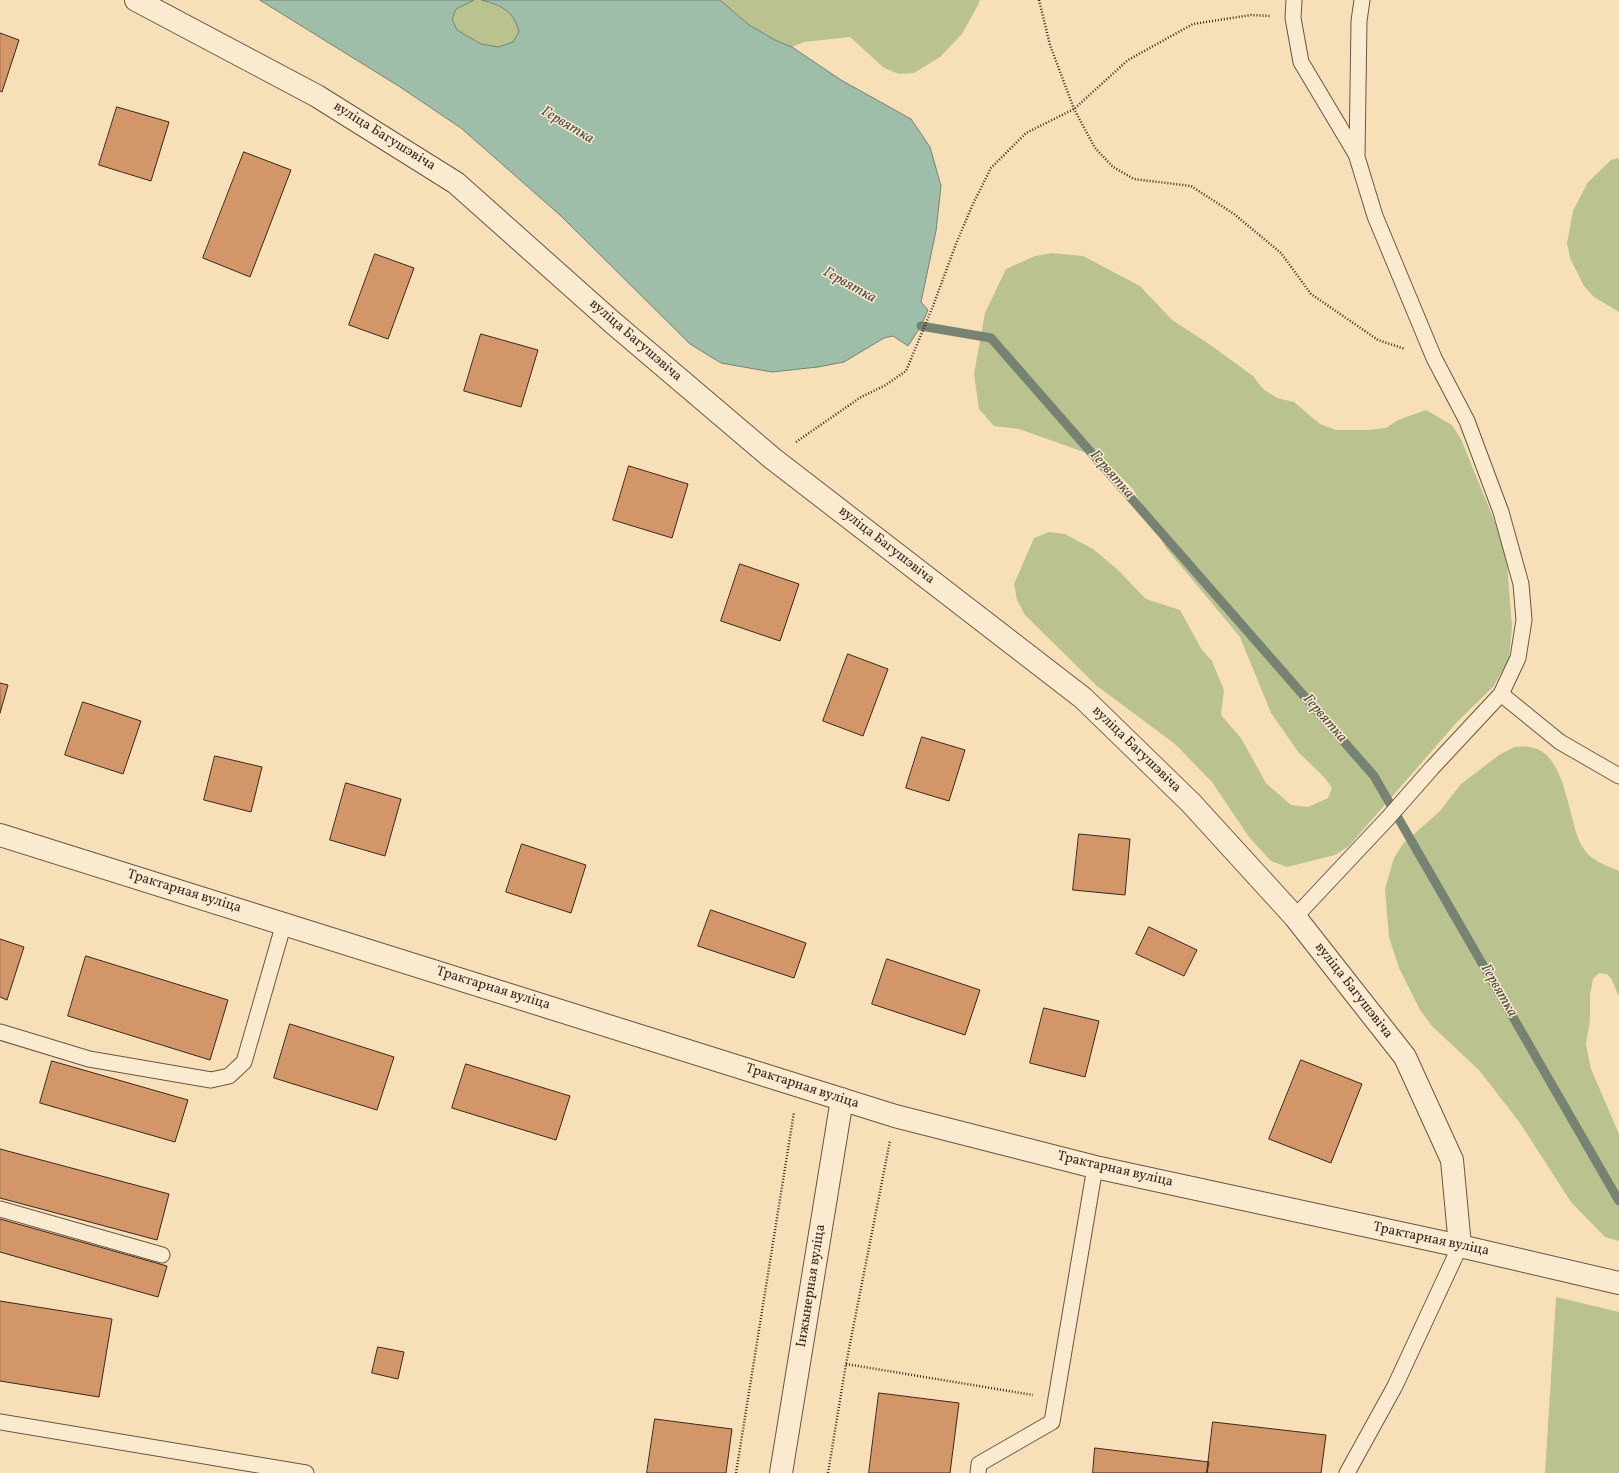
<!DOCTYPE html>
<meta charset="utf-8">
<style>
body{margin:0}
canvas{display:block;background:#f7e0b7}
</style>
<canvas width="1619" height="1473"></canvas>
<script>
const ctx = document.querySelector('canvas').getContext('2d');
ctx.lineJoin = 'round';
function paint(path, color) { ctx.fillStyle = color; ctx.fill(path, 'evenodd'); }
function trace(path, color, width, dash) { ctx.strokeStyle = color; ctx.lineWidth = width; ctx.lineCap = dash ? 'butt' : 'round'; ctx.setLineDash(dash || []); ctx.stroke(path); }
function drawText(font, color, halo, rows, align = 'center') {
  ctx.font = font + ' Vollkorn,serif'; ctx.lineWidth = 3; ctx.setLineDash([]); ctx.textBaseline = 'middle'; ctx.strokeStyle = halo; ctx.fillStyle = color; for (const [text, x, y, turn = 0] of rows) {
    ctx.save(); ctx.translate(x, y); ctx.rotate((+turn || 0) * Math.PI / 180); ctx.textAlign = isNaN(turn) ? turn : align; if (halo) ctx.strokeText(text, 0, 0); ctx.fillText(text, 0, 0); ctx.restore();
  }
}
paint(new Path2D(`
 M 474,0 C 497,0 513,10 520,31 L 513,42 L 498,47 L 481,44 L 457,30 L 452,19 L 456,9 Z
 M 720,0 L 980,0 L 978,5 L 962,34 L 940,57 L 914,73 L 899,74 L 884,68 L 850,37 L 804,42 L 792,47 L 775,40 L 749,25 Z
 M 1619,158 L 1619,312 L 1594,297 L 1584,286 L 1570,258 L 1567,243 L 1573,211 L 1588,182 L 1611,160 Z
 M 1052,253 L 1083,256 L 1140,286 L 1172,320 L 1212,346 L 1253,376 L 1263,389 L 1277,398 L 1294,402 L 1320,424 L 1336,430 L 1369,430 L 1386,428 L 1398,420 L 1426,410 L 1452,425 L 1461,439 L 1496,525 L 1507,563 L 1512,627 L 1509,659 L 1493,687 L 1457,722 L 1349,846 L 1335,855 L 1287,867 L 1271,861 L 1249,837 L 1212,782 L 1175,744 L 1097,686 L 1025,615 L 1017,600 L 1014,584 L 1034,538 L 1049,532 L 1065,534 L 1093,549 L 1117,569 L 1146,599 L 1180,610 L 1202,650 L 1212,661 L 1224,690 L 1221,715 L 1241,738 L 1266,783 L 1291,805 L 1308,807 L 1328,798 L 1332,788 L 1324,777 L 1299,753 L 1271,713 L 1240,637 L 1166,548 L 1133,489 L 1109,465 L 1095,456 L 1019,429 L 994,426 L 979,409 L 974,374 L 985,313 L 1006,269 L 1035,256 Z
 M 1514,747 C 1519,747 1524,746 1529,747 C 1567,751 1567,819 1582,846 C 1589,860 1605,865 1619,871 L 1619,997 L 1612,980 L 1607,974 L 1599,973 L 1593,979 L 1590,995 L 1590,1020 L 1586,1044 L 1591,1069 L 1619,1134 L 1619,1241 L 1605,1237 L 1571,1202 L 1520,1123 L 1479,1070 L 1432,1026 L 1420,1010 L 1399,968 L 1389,937 L 1385,889 L 1394,858 L 1403,844 L 1440,811 L 1461,784 L 1499,755 Z
 M 1556,1297 L 1619,1312 L 1619,1473 L 1545,1473 Z`), '#bac390');
const water = new Path2D(`
 M 260,0 L 474,0 L 456,9 L 452,19 L 457,30 L 481,44 L 498,47 L 513,42 L 519,32 C 514,11 501,5 481,0 L 720,0 L 749,25 L 775,40 L 792,47 L 841,80 L 911,119 L 930,147 L 941,186 L 936,231 L 921,302 L 928,310 L 921,326 L 908,346 L 893,336 L 884,338 L 844,362 L 818,367 L 772,372 L 721,363 L 690,344 L 561,216 L 461,128 L 400,87 Z`);
paint(water, '#9ebea9');
trace(water, '#768272', 1);
trace(new Path2D(`
 M 921,326 L 991,338 L 1374,776 L 1619,1201`), '#768272', 9);
const building = new Path2D(`
 M 0,33 L 19,40 L 2,92 L 0,91 Z
 M 117,107 L 169,122 L 151,181 L 99,165 Z
 M 244,152 L 291,170 L 250,277 L 203,258 Z
 M 375,254 L 414,268 L 388,339 L 349,325 Z
 M 481,334 L 538,350 L 521,407 L 464,391 Z
 M 629,466 L 688,484 L 672,538 L 613,520 Z
 M 740,564 L 799,584 L 780,641 L 721,621 Z
 M 848,654 L 888,669 L 863,736 L 823,721 Z
 M 0,683 L 8,685 L 0,713 Z
 M 83,702 L 141,721 L 123,774 L 65,755 Z
 M 922,737 L 965,750 L 949,801 L 906,788 Z
 M 215,756 L 262,767 L 251,812 L 204,800 Z
 M 346,783 L 401,799 L 385,856 L 330,840 Z
 M 1079,834 L 1130,839 L 1125,895 L 1073,890 Z
 M 522,844 L 586,865 L 571,913 L 506,892 Z
 M 711,910 L 806,943 L 794,978 L 698,946 Z
 M 1149,927 L 1197,950 L 1184,976 L 1136,954 Z
 M 0,939 L 24,947 L 7,1000 L 0,997 Z
 M 86,956 L 228,1000 L 210,1060 L 68,1016 Z
 M 887,959 L 980,990 L 965,1035 L 872,1004 Z
 M 1044,1008 L 1099,1021 L 1085,1077 L 1030,1063 Z
 M 290,1024 L 394,1057 L 377,1110 L 274,1078 Z
 M 1301,1060 L 1362,1084 L 1331,1163 L 1269,1139 Z
 M 52,1061 L 188,1100 L 175,1142 L 40,1103 Z
 M 466,1064 L 570,1096 L 556,1140 L 452,1108 Z
 M 0,1149 L 169,1194 L 157,1240 L 0,1198 Z
 M 0,1219 L 167,1266 L 158,1297 L 0,1252 Z
 M 0,1301 L 112,1319 L 99,1397 L 0,1381 Z
 M 378,1347 L 404,1352 L 398,1379 L 372,1373 Z
 M 879,1393 L 959,1403 L 950,1473 L 869,1473 Z
 M 655,1419 L 732,1429 L 726,1473 L 647,1473 Z
 M 1213,1422 L 1326,1435 L 1321,1473 L 1207,1473 Z
 M 1095,1448 L 1209,1462 L 1207,1473 L 1093,1473 Z`);
paint(building, '#d29668');
trace(building, '#3b271f', 1);
const service = new Path2D(`
 M 1294,0 L 1293,18 L 1301,62 L 1357,156
 M 1501,694 L 1560,742 L 1619,776
 M 1295,917 L 1388,818 L 1432,768 L 1501,694 L 1518,658 L 1524,620 L 1521,584 L 1501,512 L 1467,421 L 1434,358 L 1375,216 L 1357,157 L 1359,21 L 1362,0
 M 0,1032 L 89,1059 L 211,1080 L 229,1076 L 244,1062 L 284,923
 M 0,1209 L 162,1255
 M 0,1422 L 306,1473
 M 978,1473 L 979,1464 L 1052,1422 L 1095,1167
 M 1347,1473 L 1395,1386 L 1460,1246`);
const minor = new Path2D(`
 M 136,0 L 317,96 L 456,183 L 612,322 L 772,458 L 1083,698 L 1191,803 L 1295,917 L 1405,1057 L 1452,1160 L 1460,1246`);
const tertiary = new Path2D(`
 M 0,835 L 895,1116 L 1095,1167 L 1460,1246 L 1619,1283
 M 781,1473 L 842,1099`);
trace(service, '#6a5545', 17);
trace(minor, '#6a5545', 24);
trace(tertiary, '#6a5545', 24);
trace(new Path2D(`
 M 1039,0 L 1050,45 L 1074,109 L 1095,148 L 1113,167 L 1134,179 L 1191,186 L 1234,214 L 1281,253 L 1311,294 L 1378,340 L 1405,349
 M 796,442 L 861,397 L 884,386 L 906,371 L 933,306 L 956,244 L 972,206 L 991,168 L 1026,133 L 1074,109 L 1128,60 L 1193,24 L 1251,15 L 1270,16
 M 846,1364 L 1033,1395
 M 736,1473 L 794,1112
 M 828,1473 L 846,1364 L 890,1141`), '#3b271f', 2.5, [1, 2]);
trace(service, '#faebd0', 15);
trace(minor, '#faebd0', 22);
trace(tertiary, '#faebd0', 22);
drawText('14px', '#3b271f', '#faebd0', [
 ["вуліца Багушэвіча",384,137,32],
 ["вуліца Багушэвіча",635,341,41],
 ["вуліца Багушэвіча",886,546,38],
 ["вуліца Багушэвіча",1136,750,44],
 ["Трактарная вуліца",184,892,17],
 ["Трактарная вуліца",493,989,17],
 ["вуліца Багушэвіча",1353,991,52],
 ["Трактарная вуліца",802,1087,18],
 ["Трактарная вуліца",1115,1170,13],
 ["Трактарная вуліца",1431,1240,12],
 ["Інжынерная вуліца",812,1286,-81]
]);
drawText('italic 15px', '#544d42', '#faebd0', [
 ["Гервятка",567,126,31],
 ["Гервятка",849,286,29],
 ["Гервятка",1111,475,49],
 ["Гервятка",1324,719,49],
 ["Гервятка",1498,991,60]
]);
</script>
